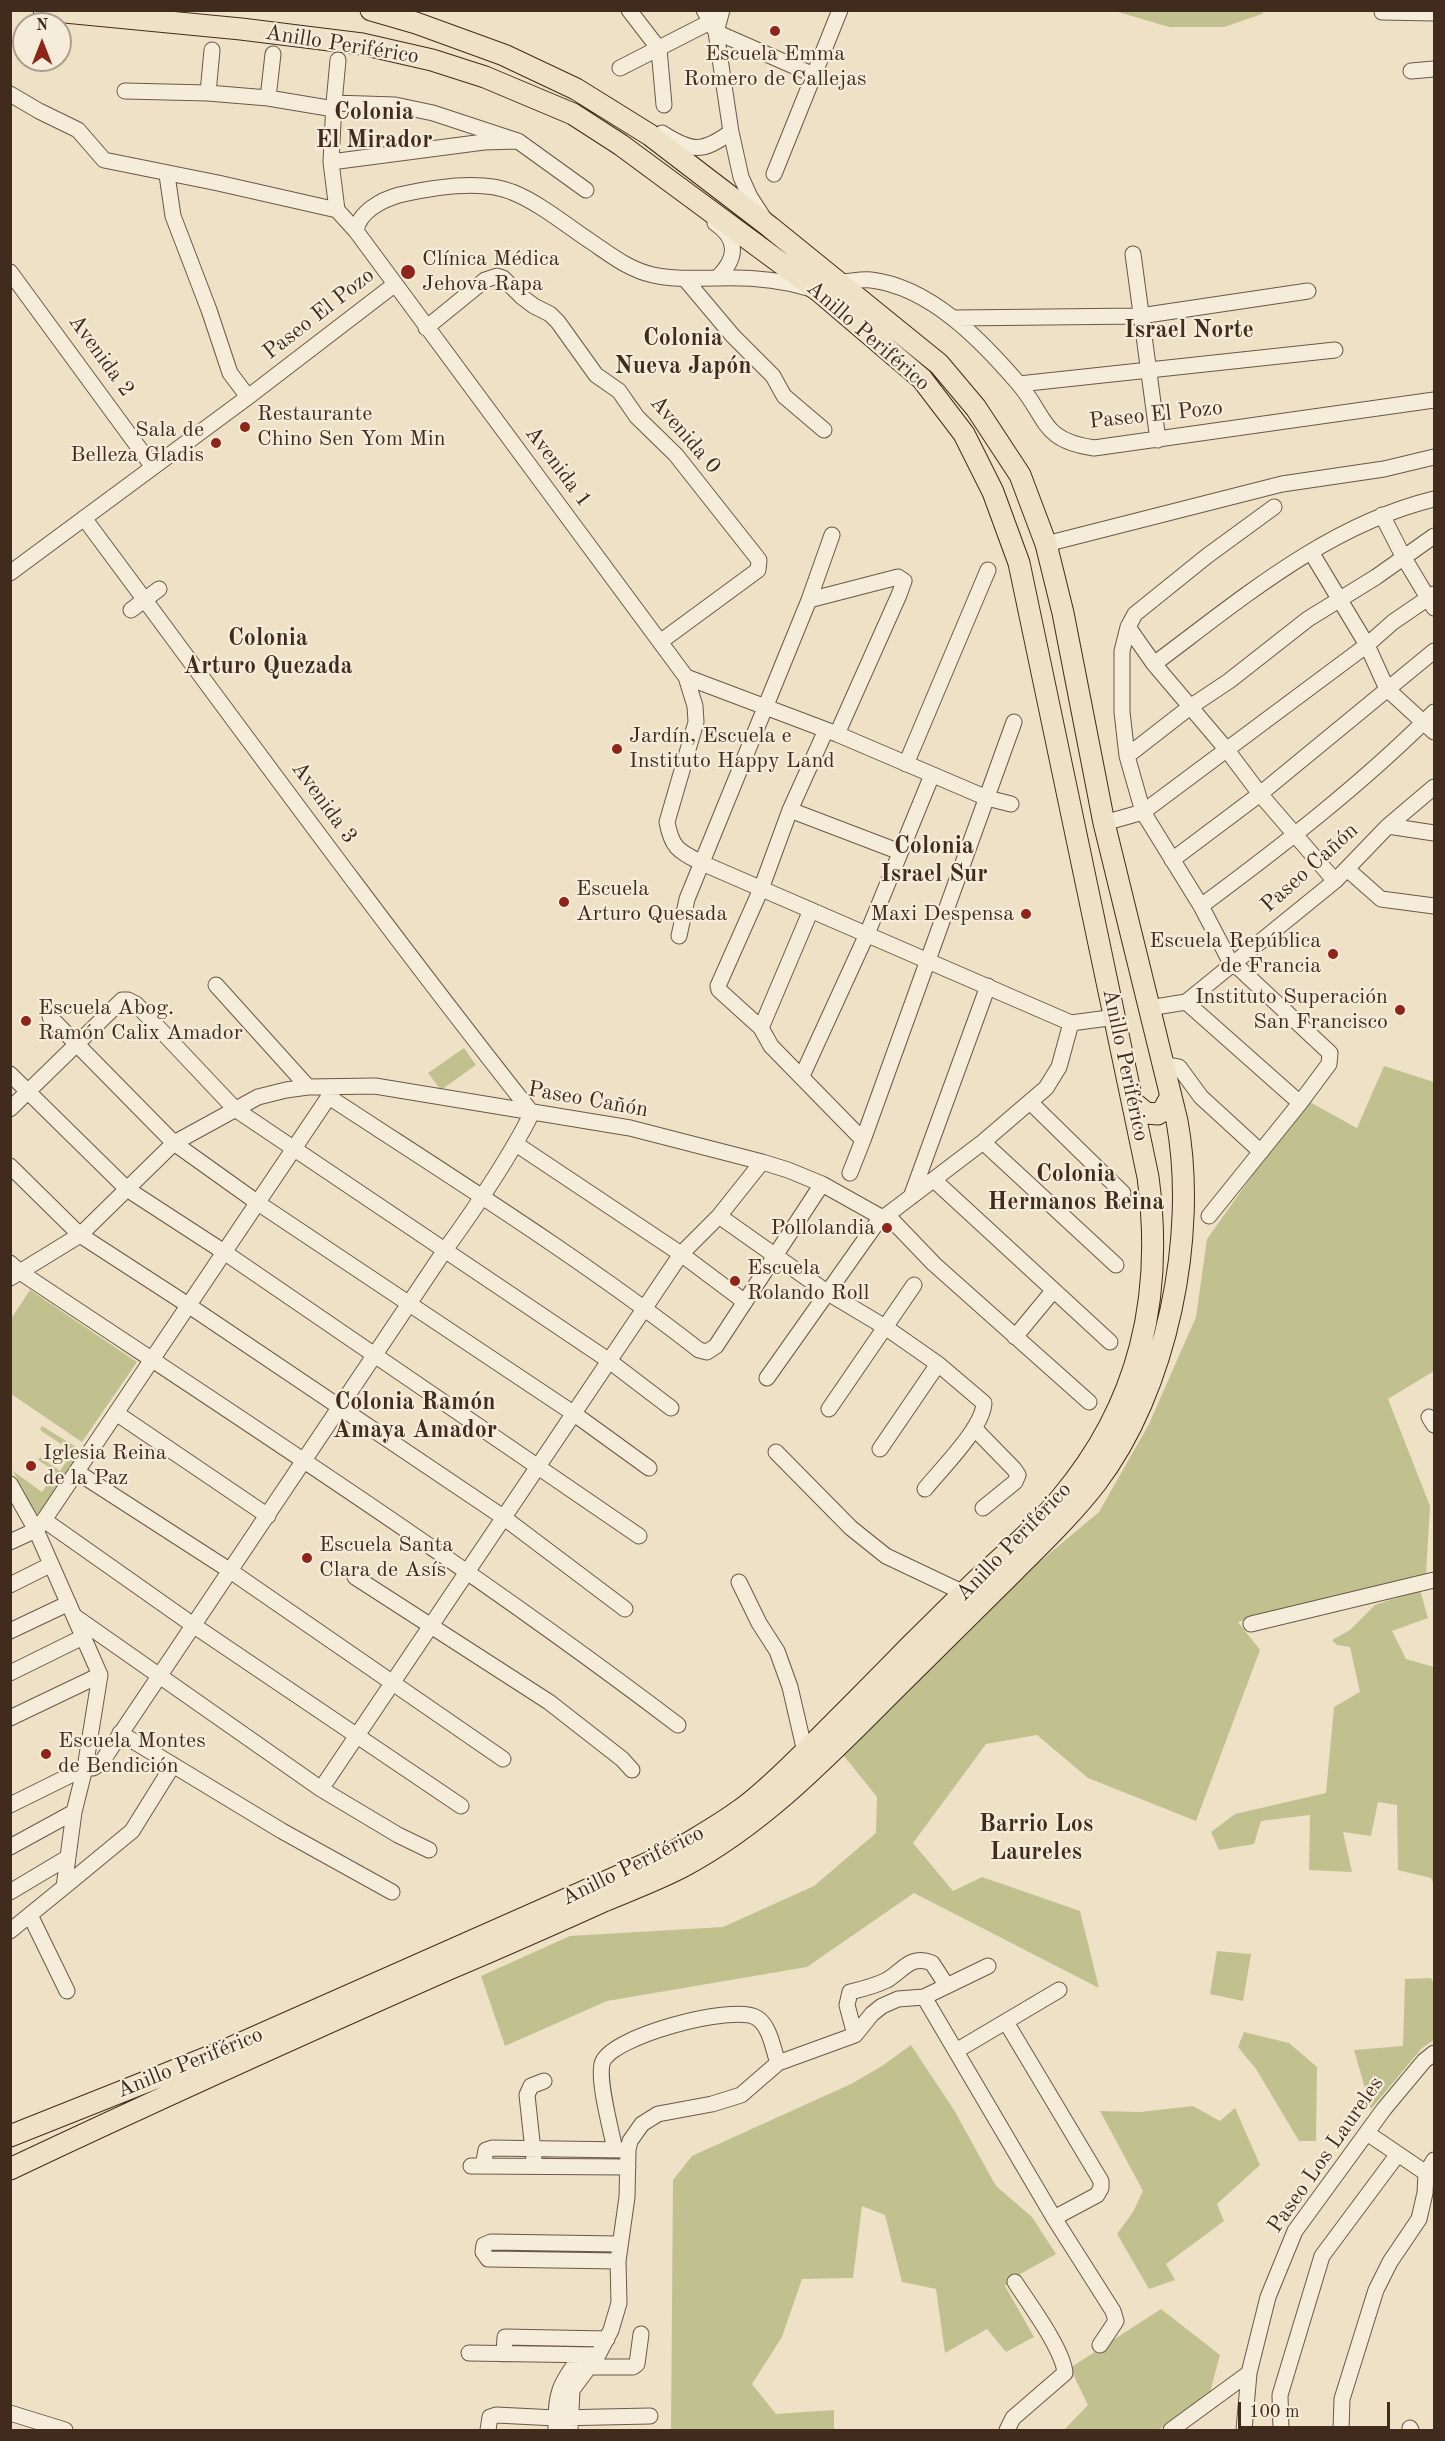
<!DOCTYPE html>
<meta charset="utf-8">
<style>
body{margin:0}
#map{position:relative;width:1445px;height:2441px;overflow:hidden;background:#efe1c6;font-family:"Old Standard TT",serif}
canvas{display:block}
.frame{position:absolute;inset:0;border:12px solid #402b1d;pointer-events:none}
.north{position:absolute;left:12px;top:12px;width:60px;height:60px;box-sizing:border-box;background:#f5ecda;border:2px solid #ad9f8e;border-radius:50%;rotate:0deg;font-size:16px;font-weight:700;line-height:24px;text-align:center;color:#402b1d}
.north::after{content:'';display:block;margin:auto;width:21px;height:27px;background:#8f2418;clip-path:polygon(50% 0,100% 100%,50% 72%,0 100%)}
.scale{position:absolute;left:1238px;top:2402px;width:152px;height:27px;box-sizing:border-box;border:3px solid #402b1d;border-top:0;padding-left:8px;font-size:18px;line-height:21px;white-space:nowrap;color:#402b1d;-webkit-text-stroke:4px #f5ecda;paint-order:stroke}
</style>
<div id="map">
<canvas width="1445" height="2441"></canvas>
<div class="frame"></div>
<div class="north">N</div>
<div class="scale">100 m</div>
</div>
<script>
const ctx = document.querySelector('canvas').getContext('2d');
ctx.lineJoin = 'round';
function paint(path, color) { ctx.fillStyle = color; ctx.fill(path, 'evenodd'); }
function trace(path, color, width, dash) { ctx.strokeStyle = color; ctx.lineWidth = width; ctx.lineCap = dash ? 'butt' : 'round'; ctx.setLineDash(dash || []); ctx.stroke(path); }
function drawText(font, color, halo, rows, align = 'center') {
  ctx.font = font + ' "Old Standard TT",serif'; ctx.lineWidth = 4.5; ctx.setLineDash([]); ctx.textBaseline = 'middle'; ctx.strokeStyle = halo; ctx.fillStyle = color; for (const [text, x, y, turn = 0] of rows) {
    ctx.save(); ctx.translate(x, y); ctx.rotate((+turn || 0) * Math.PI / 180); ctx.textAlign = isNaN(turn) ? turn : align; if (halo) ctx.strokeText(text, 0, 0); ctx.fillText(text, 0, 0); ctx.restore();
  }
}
paint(new Path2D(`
 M 1115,11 L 1264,11 L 1262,14 L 1224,27 L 1169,27 Z
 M 464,1048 L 476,1065 L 441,1090 L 428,1073 Z
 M 1384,1066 L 1434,1082 L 1434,1371 L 1388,1399 L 1430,1506 L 1426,1574 L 1238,1622 L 1260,1650 L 1196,1821 L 1088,1778 L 1037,1735 L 986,1744 L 913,1843 L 953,1891 L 982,1877 L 1080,1911 L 1099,1988 L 914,1893 L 807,1967 L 607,2001 L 505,2046 L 481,1976 L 570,1936 L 723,1927 L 814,1886 L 876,1833 L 877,1797 L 840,1751 L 1019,1579 L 1099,1512 L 1149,1424 L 1196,1317 L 1207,1239 L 1306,1100 L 1357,1128 Z
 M 30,1290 L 137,1362 L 82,1442 L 11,1394 L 11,1319 Z
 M 42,1426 L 81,1450 L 41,1513 L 38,1514 L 33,1511 L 13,1471 L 42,1492 L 56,1472 L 38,1460 L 40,1457 L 60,1471 L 73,1452 L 40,1430 Z
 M 1420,1590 L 1428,1618 L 1392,1631 L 1406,1659 L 1434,1667 L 1434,1885 L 1431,1878 L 1398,1870 L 1397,1805 L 1378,1802 L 1371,1836 L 1343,1832 L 1352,1872 L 1309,1870 L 1310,1815 L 1261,1821 L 1254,1844 L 1219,1850 L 1211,1832 L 1235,1814 L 1326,1793 L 1334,1707 L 1360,1692 L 1350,1647 L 1337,1645 L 1332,1640 L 1350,1630 L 1375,1605 Z
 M 1217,1951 L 1251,1954 L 1243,2001 L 1210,1994 Z
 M 1431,1978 L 1434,1984 L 1434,2040 L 1422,2048 L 1371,2109 L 1354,2050 L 1403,2046 L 1405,1979 Z
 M 1244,2032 L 1289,2043 L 1317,2067 L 1316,2141 L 1299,2141 L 1256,2069 L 1238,2047 Z
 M 911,2045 L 954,2110 L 996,2186 L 1032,2217 L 1056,2254 L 1013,2278 L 1005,2286 L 1034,2337 L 1006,2352 L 987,2329 L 945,2353 L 936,2289 L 902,2282 L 885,2215 L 862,2206 L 853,2278 L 802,2279 L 782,2337 L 752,2384 L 776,2414 L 834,2410 L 834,2430 L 671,2430 L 673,2180 L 692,2156 L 851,2084 L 882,2066 Z
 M 1193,2106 L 1220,2121 L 1235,2108 L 1260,2165 L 1217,2204 L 1224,2221 L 1166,2264 L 1175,2280 L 1149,2289 L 1117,2234 L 1133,2212 L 1143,2191 L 1100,2111 L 1140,2112 Z
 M 1161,2309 L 1220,2355 L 1209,2396 L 1158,2430 L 1064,2430 L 1088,2405 L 1070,2368 Z`), '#c1c190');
const minor = new Path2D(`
 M 629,10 L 659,49 L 664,105
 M 704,10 L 716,32 L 814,75
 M 722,10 L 716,32 L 731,132 L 741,177 L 750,197 L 763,217
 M 1382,12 L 1434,13
 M 620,68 L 710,22
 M 1411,71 L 1434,69
 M 125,91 L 208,93 L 268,98 L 334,109
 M 208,93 L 212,50
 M 10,94 L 39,111 L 78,130 L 104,160 L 218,183 L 337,210 L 356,231 L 686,677 L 695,706 L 696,722 L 667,822 C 672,849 679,851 702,863 L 1071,1023
 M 268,98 L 273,54
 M 334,103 L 338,60
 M 662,133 C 692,152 702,153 731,132
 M 331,162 L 484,142 L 518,141 L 586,190
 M 774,174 L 840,10
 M 167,175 L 173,216 L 209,310 L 230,373 L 248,397
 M 337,210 L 331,162 L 334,103 L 395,105 L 433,113 L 518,141
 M 715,223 C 740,240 736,260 717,278
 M 356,231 C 359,212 381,200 399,195 C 430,188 481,179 512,192 C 540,203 567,226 593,243 C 612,256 630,270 653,275 C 674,280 696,278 717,278 C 748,277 778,279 808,288
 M 1133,254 L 1158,440
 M 10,272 L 153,467
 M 685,279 L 733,336 L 773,376 L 784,396 L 824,430
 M 839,282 C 849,282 860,279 871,280 C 930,287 981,340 1018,383 C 1048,418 1040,440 1094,448 L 1434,400
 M 956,318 L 1140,316 L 1308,291
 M 426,328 L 485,280 L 497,276 L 503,278 L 522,297 L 534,306 L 550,314 L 558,322 L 596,375 L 619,391 L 637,417 L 676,455 L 759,560 L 758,570 L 660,642
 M 1019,384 L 1335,350
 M 1382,515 L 1404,558 L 1434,608
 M 84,518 C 232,717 378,918 532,1113
 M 1046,544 L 1282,484 L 1384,469 L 1434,457
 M 1311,552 L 1367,645 L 1387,689 L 1434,732
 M 10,573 L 248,397 L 394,285
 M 809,600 L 832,535
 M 131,610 L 159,589
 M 1128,627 L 1154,664 L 1227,750 L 1260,794 L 1335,881
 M 1154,664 C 1240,600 1327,525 1434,499
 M 686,677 L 837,734 L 987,798 L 1011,804
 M 826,730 L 790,810 L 761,889 L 718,986 L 719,990 L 761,1028 L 771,1046 L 863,1140 L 850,1173
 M 1127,756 L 1190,707 L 1229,681 L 1308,619 L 1376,577 L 1434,536
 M 906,764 L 988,570
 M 790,810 L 900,852
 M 1104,823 L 1143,812 L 1367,645 L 1393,622 L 1434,594
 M 1388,826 L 1434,833
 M 1172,860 L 1260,794 L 1434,651
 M 1347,869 L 1381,899 L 1434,906
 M 1201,906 C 1282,846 1362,784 1434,712
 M 679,936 L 687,899 L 809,600 L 898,577 L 904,581 L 899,595 L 837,734
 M 216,985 L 308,1087
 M 1186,1002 L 1300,1103
 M 1149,1008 L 1186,1002 L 1335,881 L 1388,826 L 1434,787
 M 50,1017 L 174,1143 L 258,1203 L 573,1413 L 649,1468
 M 1071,1023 L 1116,1017
 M 761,1028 L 811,910
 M 1163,1064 L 1179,1067 L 1201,1097 L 1261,1152
 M 10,1074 L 127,1189 L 224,1252 L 639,1536
 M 802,1076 L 867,934 L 932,775
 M 329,1097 C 454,1179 581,1258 699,1350 L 707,1352 L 716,1346 L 822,1184
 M 1031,1103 L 1123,1193
 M 10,1109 L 122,1000 L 128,1000 L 136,1004 L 235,1109 L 608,1360 L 671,1408
 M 863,1140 L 1014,722
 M 983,1142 L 1116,1265
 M 516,1144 L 681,1254 L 745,1302
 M 10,1166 L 80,1235 L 188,1305 L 503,1517 L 625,1609
 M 934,1180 L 1110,1342
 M 911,1197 L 988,986
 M 887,1215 L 934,1264 L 1089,1402
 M 719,1216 L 828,1293 L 885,1327 L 938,1364 L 984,1403 C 983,1428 941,1469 925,1489
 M 1209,1216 L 1300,1103 L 1329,1064 L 1330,1053 L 1240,969 L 1232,965 L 1201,906 L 1143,812 L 1127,756 L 1122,712 L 1122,651 L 1128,627 L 1135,614 L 1207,556 L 1274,507
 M 10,1263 L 20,1272 C 242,1420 466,1564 678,1725
 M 10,1278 L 80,1235 L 174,1143 L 258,1097 L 286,1090 L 308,1087 L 375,1086 L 630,1128 L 762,1162 L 788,1170 L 822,1184 L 881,1217 L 887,1215 L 983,1142 L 1046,1088 L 1059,1067 L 1071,1023
 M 1015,1337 L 1053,1291
 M 767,1378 L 881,1217
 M 829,1409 L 914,1285
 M 116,1413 L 268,1516
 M 1429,1417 L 1434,1425
 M 974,1428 L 1014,1469 L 1018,1475 L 1015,1482 L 983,1508
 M 880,1449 L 938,1364
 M 776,1452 L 851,1528 L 886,1556 L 964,1593
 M 77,1472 L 229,1570 L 503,1759
 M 10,1484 L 36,1530 L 100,1675 L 85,1768 L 74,1812 L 64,1887 L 10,1931
 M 44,1520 L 193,1625 L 461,1806
 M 10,1542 L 36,1530 L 44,1520 L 334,1089
 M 355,1577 L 549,1702 L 622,1759 L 632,1770
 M 739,1582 L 759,1623 L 777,1651 L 790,1687 L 805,1752
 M 10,1585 L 50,1565
 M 74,1616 L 321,1789 L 398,1835 L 429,1850
 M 1251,1624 L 1434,1580
 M 10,1631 L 67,1604
 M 10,1673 L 83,1637
 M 10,1718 L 100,1675
 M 120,1733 L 282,1831 L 392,1892
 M 321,1789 L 681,1254 L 719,1216 L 762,1162
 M 10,1805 L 85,1768 L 93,1768 L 101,1763 L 445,1250 C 477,1206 507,1162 532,1113
 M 10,1847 L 74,1812
 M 64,1887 L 132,1831 L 173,1765
 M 10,1892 L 67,1858
 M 30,1915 L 67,1991
 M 924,1997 L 1054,2218 L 1113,2311 L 1116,2321 L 1100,2345
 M 1006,2022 L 1101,2181 L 1101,2188 L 1097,2195 L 1054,2218
 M 855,2035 L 847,2005 L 850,1992 C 863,1989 875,1986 887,1980 C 903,1971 910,1954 932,1963 L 947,1986
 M 956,2051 L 1059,1990
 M 615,2150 C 611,2129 598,2083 602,2064 C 607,2037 735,2003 757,2018 C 770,2026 773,2049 778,2063
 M 1398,2154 L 1426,2173
 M 534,2160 L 527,2095 L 531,2086 L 544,2081
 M 471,2166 L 628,2167
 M 483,2166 L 486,2150 L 492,2148 L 625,2150
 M 618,2261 L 488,2259 L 483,2252 L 484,2245 L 491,2242 L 619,2244
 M 469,2353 L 598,2355
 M 504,2354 L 505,2337 L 607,2339
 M 589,2367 L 633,2367 L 637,2364 L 641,2334
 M 10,2413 L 65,2430
 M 1410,2428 L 1411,2430
 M 488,2430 L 490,2417 L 496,2415 L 556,2418 L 650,2416
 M 556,2430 C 555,2394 559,2384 582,2355
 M 570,2430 L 572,2390 L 598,2355 L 611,2330 L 619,2303 L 618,2261 L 627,2197 L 628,2150 L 630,2141 L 642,2124 L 658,2114 L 712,2104 L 741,2095 L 778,2063 L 855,2035 L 872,2014 L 882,2006 L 898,1999 L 924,1997 L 988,1966
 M 1007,2430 L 1013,2418 L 1065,2373 C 1063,2349 1029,2304 1015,2282
 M 1171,2430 L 1249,2373 L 1268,2297 L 1295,2231 L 1384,2109 L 1424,2061 L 1434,2053
 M 1244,2430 L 1249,2373
 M 1281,2430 L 1280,2395 L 1322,2256 L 1398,2154 L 1367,2133
 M 1341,2430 L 1342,2399 L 1376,2290 L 1390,2262 L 1419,2219 L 1425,2193 L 1426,2173 L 1434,2160`);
const highway = new Path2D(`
 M 1134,1103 L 1146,1113 L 1158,1114 L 1164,1109 L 1171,1096
 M 10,2136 L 221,2052 L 675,1851 C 696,1838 720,1825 740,1810 C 768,1790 792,1764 817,1740 C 848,1709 879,1678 909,1647 C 933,1624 956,1600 980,1577 C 1008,1552 1037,1527 1061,1498 C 1140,1404 1164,1297 1148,1177 L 1019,563 L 993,492 L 964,434 L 922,379 L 820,292 L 621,145 L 573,114 L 485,77 L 432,60 L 362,44 L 241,29 L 44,10
 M 10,2169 C 156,2100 302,2034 449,1969 C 501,1947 553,1924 604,1901 C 630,1890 657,1880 682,1867 C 770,1820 837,1746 907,1677 C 943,1641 979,1606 1015,1570 C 1043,1542 1072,1514 1096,1483 C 1167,1390 1198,1235 1177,1121 L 1104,823 L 1063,613 L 1046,544 L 1020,475 L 976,408 L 939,364 L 770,227 L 650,135 L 576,89 L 504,55 L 416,23 L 371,10`);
trace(minor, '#6c5847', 17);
trace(highway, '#402b1d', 23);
trace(minor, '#f5ecda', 15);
trace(highway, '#efe1c6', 21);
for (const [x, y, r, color] of [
 [775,31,6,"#8f2418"],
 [408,272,8,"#8f2418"],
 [245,427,6,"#8f2418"],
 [216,443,6,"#8f2418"],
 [617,749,6,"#8f2418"],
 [564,902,6,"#8f2418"],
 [1026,914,6,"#8f2418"],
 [1333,954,6,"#8f2418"],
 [1400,1010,6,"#8f2418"],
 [26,1021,6,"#8f2418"],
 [887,1228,6,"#8f2418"],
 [735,1281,6,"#8f2418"],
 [31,1466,6,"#8f2418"],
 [307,1558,6,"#8f2418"],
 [46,1754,6,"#8f2418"]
]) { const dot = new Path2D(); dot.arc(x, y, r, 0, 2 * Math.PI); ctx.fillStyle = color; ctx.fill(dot); trace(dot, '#f5ecda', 2); }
drawText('22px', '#402b1d', '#f5ecda', [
 ["Anillo Periférico",342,45,9],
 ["Paseo El Pozo",319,314,-38],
 ["Anillo Periférico",868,336,41],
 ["Avenida 2",101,356,54],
 ["Paseo El Pozo",1156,415,-6],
 ["Avenida 0",685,435,49],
 ["Avenida 1",558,467,53],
 ["Avenida 3",324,803,54],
 ["Paseo Cañón",1310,868,-42],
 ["Anillo Periférico",1125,1065,78],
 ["Paseo Cañón",588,1100,10],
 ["Anillo Periférico",1014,1542,-46],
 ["Anillo Periférico",633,1866,-26],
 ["Anillo Periférico",190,2063,-22],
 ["Paseo Los Laureles",1326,2155,-55]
]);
drawText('22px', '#402b1d', '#f5ecda', [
 ["Escuela Emma",775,54,"center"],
 ["Romero de Callejas",775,79,"center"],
 ["Clínica Médica",422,259],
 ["Jehova Rapa",422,284],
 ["Restaurante",257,414],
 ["Chino Sen Yom Min",257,439],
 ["Sala de",204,430,"right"],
 ["Belleza Gladis",204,455,"right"],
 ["Jardín, Escuela e",629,736],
 ["Instituto Happy Land",629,761],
 ["Escuela",576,889],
 ["Arturo Quesada",576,914],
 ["Maxi Despensa",1014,914,"right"],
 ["Escuela República",1321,941,"right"],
 ["de Francia",1321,966,"right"],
 ["Instituto Superación",1388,997,"right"],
 ["San Francisco",1388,1022,"right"],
 ["Escuela Abog.",38,1008],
 ["Ramón Calix Amador",38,1033],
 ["Pollolandia",875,1228,"right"],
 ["Escuela",747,1268],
 ["Rolando Roll",747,1293],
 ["Iglesia Reina",43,1453],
 ["de la Paz",43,1478],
 ["Escuela Santa",319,1545],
 ["Clara de Asís",319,1570],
 ["Escuela Montes",58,1741],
 ["de Bendición",58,1766]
], 'left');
drawText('bold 24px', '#402b1d', '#f5ecda', [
 ["Colonia",374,113],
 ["El Mirador",374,141],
 ["Israel Norte",1189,331],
 ["Colonia",683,339],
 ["Nueva Japón",683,367],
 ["Colonia",268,639],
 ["Arturo Quezada",268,667],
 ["Colonia",934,847],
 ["Israel Sur",934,875],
 ["Colonia",1076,1175],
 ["Hermanos Reina",1076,1203],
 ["Colonia Ramón",415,1403],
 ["Amaya Amador",415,1431],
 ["Barrio Los",1036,1825],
 ["Laureles",1036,1853]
]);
</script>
